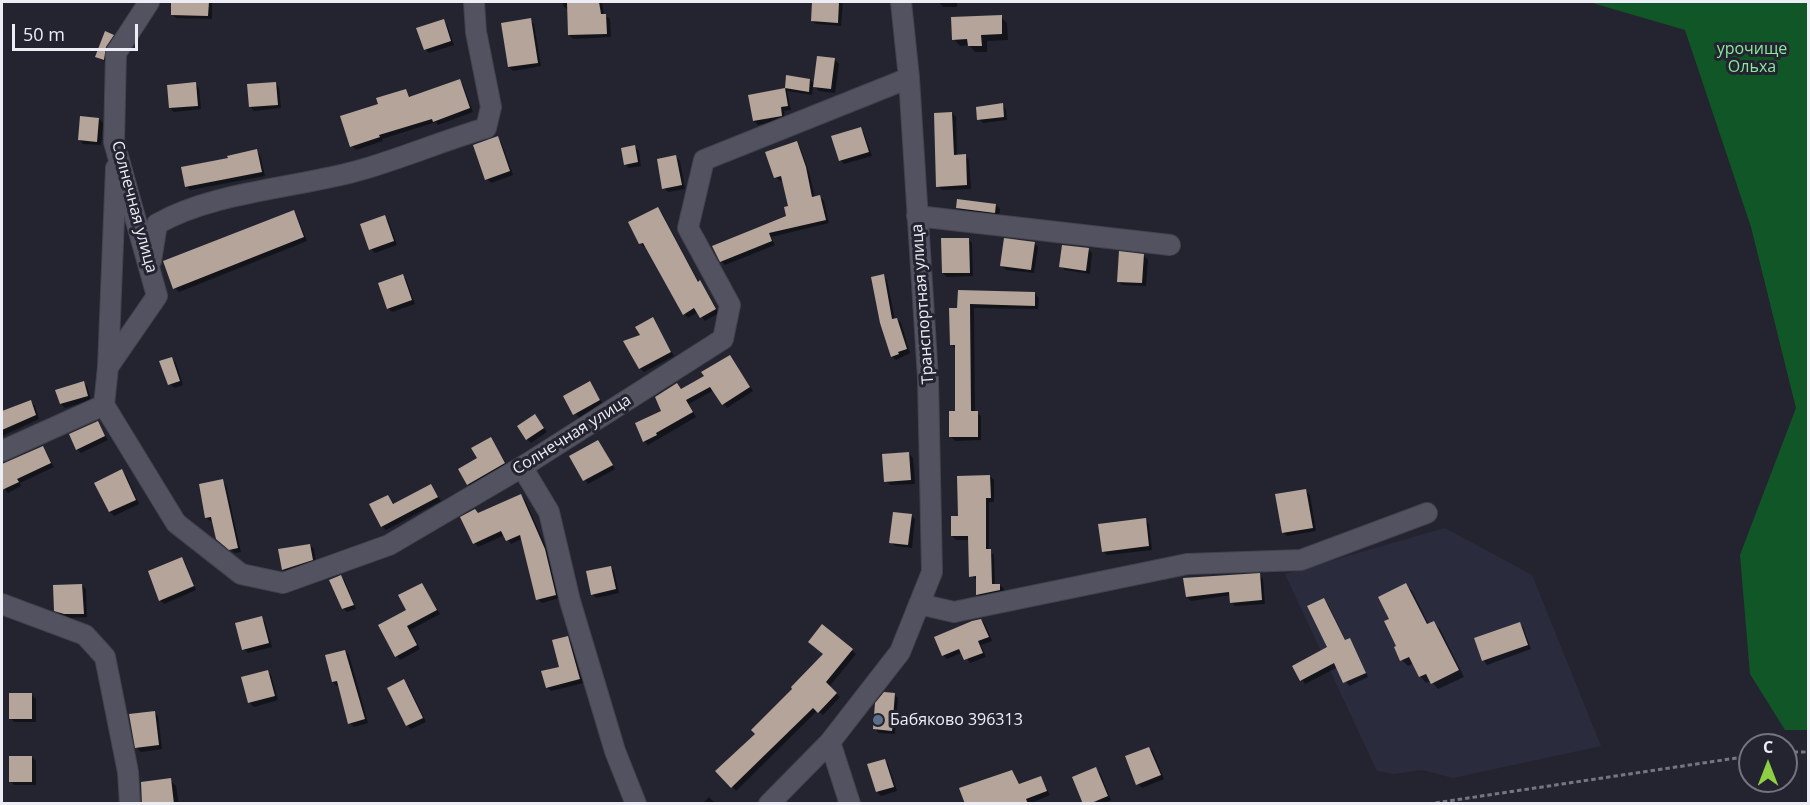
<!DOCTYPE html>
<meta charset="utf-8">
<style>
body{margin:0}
#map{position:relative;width:1810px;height:805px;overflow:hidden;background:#242431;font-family:"Open Sans",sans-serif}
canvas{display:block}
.frame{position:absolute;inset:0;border:3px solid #ededf6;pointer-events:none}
.north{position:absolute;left:1738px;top:733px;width:60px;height:60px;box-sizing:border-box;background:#242431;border:2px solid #747480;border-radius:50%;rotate:0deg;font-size:16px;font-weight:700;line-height:24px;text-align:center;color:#ededf6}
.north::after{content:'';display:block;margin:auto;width:21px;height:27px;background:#8dce44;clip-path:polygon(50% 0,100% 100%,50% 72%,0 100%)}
.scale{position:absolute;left:12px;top:24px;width:126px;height:27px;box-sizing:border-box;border:3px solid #ededf6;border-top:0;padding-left:8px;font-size:18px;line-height:21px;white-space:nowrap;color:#ededf6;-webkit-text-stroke:4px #242431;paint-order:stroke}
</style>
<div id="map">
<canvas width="1810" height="805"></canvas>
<div class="frame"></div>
<div class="north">С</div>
<div class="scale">50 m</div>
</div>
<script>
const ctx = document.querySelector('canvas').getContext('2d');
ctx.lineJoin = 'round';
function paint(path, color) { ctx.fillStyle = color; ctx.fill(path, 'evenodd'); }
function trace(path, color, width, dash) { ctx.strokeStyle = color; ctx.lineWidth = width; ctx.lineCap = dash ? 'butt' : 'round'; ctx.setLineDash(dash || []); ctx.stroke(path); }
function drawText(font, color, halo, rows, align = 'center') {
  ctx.font = font + ' "Open Sans",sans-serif'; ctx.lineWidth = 6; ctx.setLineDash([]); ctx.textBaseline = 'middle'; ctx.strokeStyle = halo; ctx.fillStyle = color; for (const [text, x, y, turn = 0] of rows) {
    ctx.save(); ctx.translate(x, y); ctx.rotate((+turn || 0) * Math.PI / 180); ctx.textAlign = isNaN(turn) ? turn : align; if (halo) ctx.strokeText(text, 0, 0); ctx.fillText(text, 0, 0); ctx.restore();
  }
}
paint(new Path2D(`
 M 1445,528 L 1532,575 L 1601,746 L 1453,778 L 1422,770 L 1393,774 L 1377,771 L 1285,574 Z`), '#2b2b3e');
paint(new Path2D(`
 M 1589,2 L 1808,2 L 1808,730 L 1785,730 L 1750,674 L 1740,555 L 1796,408 L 1751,227 L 1685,30 Z`), '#115627');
paint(new Path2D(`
 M 173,2 L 212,2 L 212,19 L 176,18 L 172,14 Z
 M 563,2 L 602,2 L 604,15 L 610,19 L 611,37 L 573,39 L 569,35 L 568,10 L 563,6 Z
 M 813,2 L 843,2 L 841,26 L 816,24 L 812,20 Z
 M 939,2 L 957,2 L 957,7 L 943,7 Z
 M 1001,17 L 1007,23 L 1008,40 L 987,41 L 987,52 L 975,52 L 969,45 L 960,46 L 954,39 Z
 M 530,20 L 534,24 L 541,66 L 513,71 L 509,67 Z
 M 444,21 L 447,25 L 454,45 L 429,53 L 425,49 Z
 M 113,36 L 117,40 L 107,63 L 97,57 Z
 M 835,60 L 839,64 L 835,93 L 819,91 L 813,85 L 812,95 L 787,91 L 791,110 L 784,111 L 785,119 L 758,125 L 754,121 L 750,96 L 786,89 L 787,77 L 810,80 L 815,85 Z
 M 459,81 L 463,85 L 473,112 L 438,125 L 436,122 L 382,139 L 383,141 L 356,150 L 352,146 L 380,104 L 406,91 L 411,98 Z
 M 275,83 L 279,87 L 281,108 L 254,111 L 250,107 Z
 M 195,84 L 199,88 L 201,109 L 174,112 L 170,108 Z
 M 1002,105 L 1006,109 L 1007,120 L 983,123 L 979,119 Z
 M 952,113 L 956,117 L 957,156 L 965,156 L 969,160 L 971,189 L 942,190 L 938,186 Z
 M 99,119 L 103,123 L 101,145 L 83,144 L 80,140 Z
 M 860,129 L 864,133 L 872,156 L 844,164 L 840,160 Z
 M 497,138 L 501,142 L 513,175 L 491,183 L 487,179 Z
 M 796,143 L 800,147 L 809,172 L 815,198 L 820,197 L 824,201 L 829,223 L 771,237 L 775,245 L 725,265 L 721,261 L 788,217 L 790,207 L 784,180 L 780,181 L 776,177 Z
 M 635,147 L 639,151 L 641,166 L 629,168 L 625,164 Z
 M 256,151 L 260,155 L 265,176 L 190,190 L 186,186 L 230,159 Z
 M 676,157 L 680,161 L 685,189 L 668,192 L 664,188 Z
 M 996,205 L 1000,209 L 999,216 L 961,212 L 957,208 Z
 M 658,209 L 662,213 L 699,283 L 703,286 L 719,313 L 705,321 L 698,312 L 688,318 L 684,314 L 646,246 L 644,247 L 640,243 Z
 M 293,212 L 297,216 L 307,241 L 179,292 L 175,288 Z
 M 384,216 L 388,220 L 397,245 L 375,253 L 371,249 Z
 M 968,239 L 972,243 L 973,276 L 947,277 L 943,273 Z
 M 1034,243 L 1038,247 L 1034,273 L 1006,270 L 1002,266 Z
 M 1088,249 L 1092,253 L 1090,274 L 1065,270 L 1061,266 Z
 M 1144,256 L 1148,260 L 1146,286 L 1122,285 L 1118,281 Z
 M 402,275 L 406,279 L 415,304 L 392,312 L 388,308 Z
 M 883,276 L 887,280 L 895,320 L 897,319 L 901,323 L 910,353 L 896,360 L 892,356 Z
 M 959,291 L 1035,294 L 1039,298 L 1038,309 L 974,308 L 975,412 L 981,416 L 981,440 L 955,441 L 951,437 L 956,413 L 955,348 L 951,344 L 959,309 Z
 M 652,319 L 674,356 L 644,372 L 640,368 L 642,336 Z
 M 730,356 L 753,391 L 727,408 L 714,390 L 689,404 L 696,417 L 648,445 L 644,441 L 663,411 L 682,390 L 706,376 Z
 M 172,359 L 176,363 L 183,385 L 174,388 L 170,384 Z
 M 83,382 L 87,386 L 91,400 L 65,408 L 61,404 Z
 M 589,383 L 603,404 L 579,418 L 565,396 Z
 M 31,402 L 35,406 L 39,419 L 2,436 L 2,413 Z
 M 535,416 L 547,432 L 531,443 L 527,439 Z
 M 97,423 L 108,440 L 81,453 L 77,449 L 71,435 Z
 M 491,438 L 508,467 L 472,488 L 468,484 Z
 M 598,442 L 615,469 L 588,484 L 571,456 Z
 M 43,447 L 54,467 L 20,483 L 21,486 L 8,493 L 2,486 L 2,463 L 7,463 Z
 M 909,454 L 913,458 L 915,484 L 890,485 L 886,481 Z
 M 122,471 L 126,475 L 139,504 L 114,516 L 110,512 L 96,483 Z
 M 990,476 L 994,480 L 994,502 L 989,502 L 989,551 L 994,555 L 995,585 L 1000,585 L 1004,589 L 1004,594 L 982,598 L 978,595 L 978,580 L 971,576 L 970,540 L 956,540 L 952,536 L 960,517 Z
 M 222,481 L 226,485 L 241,552 L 235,553 L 221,542 L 213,520 L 210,521 L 206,517 Z
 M 431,486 L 441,501 L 386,530 L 382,526 L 388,496 L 395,505 Z
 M 1306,491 L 1310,495 L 1316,531 L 1287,536 L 1283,532 Z
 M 521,496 L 525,500 L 549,554 L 559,598 L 542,603 L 538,599 L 522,539 L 511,544 L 505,535 L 478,547 L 475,543 L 479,514 Z
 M 911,515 L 915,519 L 912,548 L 895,546 L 891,542 Z
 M 1145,520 L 1149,524 L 1152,550 L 1107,555 L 1103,551 Z
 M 310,545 L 314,549 L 316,563 L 287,574 L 283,570 L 280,550 Z
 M 181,558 L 185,562 L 196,590 L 164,604 L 160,600 Z
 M 611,567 L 614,571 L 619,593 L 596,598 L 592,594 Z
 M 1259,575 L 1263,579 L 1265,604 L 1235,606 L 1231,602 L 1231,595 L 1191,601 L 1187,597 Z
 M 341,577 L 345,581 L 356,609 L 347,612 L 343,608 Z
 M 82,585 L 86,589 L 87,617 L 69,618 L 60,614 L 56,610 Z
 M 422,585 L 440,614 L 410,630 L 420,649 L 400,660 L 397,656 L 408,611 Z
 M 1406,585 L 1412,591 L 1429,625 L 1434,623 L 1440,629 L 1464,677 L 1438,689 L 1431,681 L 1426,683 L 1420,676 L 1414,663 L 1408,666 L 1402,660 L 1391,619 Z
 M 1324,600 L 1328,604 L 1346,641 L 1349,640 L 1353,644 L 1368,677 L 1349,686 L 1338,667 L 1305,684 L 1294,667 L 1329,648 Z
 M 261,618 L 265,622 L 272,647 L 248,653 L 244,649 Z
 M 981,620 L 985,624 L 992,641 L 981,645 L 986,657 L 970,663 L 963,652 L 947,659 L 943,655 Z
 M 1519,623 L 1523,627 L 1531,649 L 1487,665 L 1484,661 L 1476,639 Z
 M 823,626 L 856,654 L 829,687 L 840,697 L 823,715 L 817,711 L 736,791 L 718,772 L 757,734 L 825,654 Z
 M 568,638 L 571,642 L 583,683 L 551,691 L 547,687 L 560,668 Z
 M 345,651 L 349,655 L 368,723 L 354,727 L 350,723 L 339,685 L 337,686 L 333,682 Z
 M 267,671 L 271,675 L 278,700 L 254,707 L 250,703 L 243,678 Z
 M 404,681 L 408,685 L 426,722 L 411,729 L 407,725 Z
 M 894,694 L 898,698 L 895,734 L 879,733 L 875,729 Z
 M 32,695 L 36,699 L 36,722 L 14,722 L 11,718 Z
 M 154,712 L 158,716 L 162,749 L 141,752 L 137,748 Z
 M 1149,748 L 1153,752 L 1164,779 L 1142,788 L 1138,784 L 1127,757 Z
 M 32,757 L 36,761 L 36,785 L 14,785 L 11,781 Z
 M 884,760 L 888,764 L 897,791 L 881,796 L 877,792 Z
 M 1096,769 L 1100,773 L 1111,800 L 1102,804 L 1084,804 Z
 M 1012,771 L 1020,785 L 1040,777 L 1050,795 L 1029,804 L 966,804 Z
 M 170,780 L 176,786 L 179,804 L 143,804 Z
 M 709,797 L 716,804 L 702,804 Z`), '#0007');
paint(new Path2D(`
 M 171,2 L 209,2 L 208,16 L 171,15 Z
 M 567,2 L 599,2 L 601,14 L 606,14 L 607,34 L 568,35 Z
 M 812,2 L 839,2 L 838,23 L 811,21 Z
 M 1002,15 L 1002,34 L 981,35 L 982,46 L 968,46 L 967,39 L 952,40 L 951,17 Z
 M 531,18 L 538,63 L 508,67 L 501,23 Z
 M 444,19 L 451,41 L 424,50 L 416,28 Z
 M 105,31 L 114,35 L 106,47 L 104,60 L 95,57 Z
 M 817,56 L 835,58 L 831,89 L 813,87 Z
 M 786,75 L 810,79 L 809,92 L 785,88 Z
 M 460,79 L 470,108 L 433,122 L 432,119 L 379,135 L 380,137 L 350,147 L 340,116 L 378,104 L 376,98 L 406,89 L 409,97 Z
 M 196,82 L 198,106 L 169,108 L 167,85 Z
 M 276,82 L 278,105 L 249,107 L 247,84 Z
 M 785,88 L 788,106 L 781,107 L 782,116 L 753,121 L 748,95 Z
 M 1003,103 L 1004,117 L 977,120 L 976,107 Z
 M 952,112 L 954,155 L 966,154 L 967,185 L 936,187 L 934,113 Z
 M 80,116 L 99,118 L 97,142 L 78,140 Z
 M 861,127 L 869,152 L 839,161 L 831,136 Z
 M 498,136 L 510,171 L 485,180 L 473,145 Z
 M 797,141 L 806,167 L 812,197 L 820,195 L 826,220 L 769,233 L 772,241 L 720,262 L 712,246 L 786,216 L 784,207 L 788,206 L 781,176 L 774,178 L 765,152 Z
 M 635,145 L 638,162 L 624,165 L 621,148 Z
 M 257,149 L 262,172 L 185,187 L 181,167 L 228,158 L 227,156 Z
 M 676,155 L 682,185 L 662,189 L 657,159 Z
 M 957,199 L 996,204 L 995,213 L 956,208 Z
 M 658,207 L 698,282 L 700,280 L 716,309 L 700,318 L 694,308 L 683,315 L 643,243 L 639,244 L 628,222 Z
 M 294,210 L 304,237 L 173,289 L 163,261 Z
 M 385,215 L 394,241 L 369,250 L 360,224 Z
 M 941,238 L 969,238 L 970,273 L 942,273 Z
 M 1004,238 L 1035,242 L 1031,270 L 1000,266 Z
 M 1062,245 L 1089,248 L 1086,271 L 1059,267 Z
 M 1119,251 L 1144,254 L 1142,283 L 1117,282 Z
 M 403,274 L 412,300 L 387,309 L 378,283 Z
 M 884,274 L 892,319 L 897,318 L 907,349 L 898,352 L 899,354 L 891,357 L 880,323 L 871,277 Z
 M 958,290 L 1035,292 L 1035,306 L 970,304 L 971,411 L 978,411 L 978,437 L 949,437 L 949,411 L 955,411 L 955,345 L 950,345 L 949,308 L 957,308 Z
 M 653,317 L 671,352 L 639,369 L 623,341 L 640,335 L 635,327 Z
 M 730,355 L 750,387 L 722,405 L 710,387 L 686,400 L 693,412 L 656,433 L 657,435 L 643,442 L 635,423 L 661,411 L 655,397 L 677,383 L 681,389 L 704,376 L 701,372 Z
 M 172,357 L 180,381 L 168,385 L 159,361 Z
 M 84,381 L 88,396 L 60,404 L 55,390 Z
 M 590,381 L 600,400 L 573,415 L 563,396 Z
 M 31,400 L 36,415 L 2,430 L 2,411 Z
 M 535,414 L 544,428 L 526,440 L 517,426 Z
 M 98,421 L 105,436 L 76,450 L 69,434 Z
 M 491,437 L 505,463 L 467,485 L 458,469 L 477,458 L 471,448 Z
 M 598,440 L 613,465 L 583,481 L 569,456 Z
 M 43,446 L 51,463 L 17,479 L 19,482 L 2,490 L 2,464 Z
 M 909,452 L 911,480 L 884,482 L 882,454 Z
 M 122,469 L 136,500 L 109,512 L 94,483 Z
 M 990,475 L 991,498 L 986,498 L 986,549 L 991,549 L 992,584 L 1000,584 L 1000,590 L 976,595 L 976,576 L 969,577 L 968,536 L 951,536 L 951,516 L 958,516 L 957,476 Z
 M 223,479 L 238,548 L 229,550 L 216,539 L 211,517 L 205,518 L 199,484 Z
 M 431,484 L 438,497 L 381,527 L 369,504 L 388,495 L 393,504 Z
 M 1306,489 L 1313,528 L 1282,533 L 1275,494 Z
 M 521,494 L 545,549 L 556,595 L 536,600 L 520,535 L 506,541 L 501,531 L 473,544 L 460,517 L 475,509 L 478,513 Z
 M 893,512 L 912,514 L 908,545 L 889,543 Z
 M 1146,518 L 1149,546 L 1102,552 L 1098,524 Z
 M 310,544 L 313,560 L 282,570 L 278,549 Z
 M 182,557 L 194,586 L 159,601 L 148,571 Z
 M 611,566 L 616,589 L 591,595 L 586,571 Z
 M 1260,573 L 1262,600 L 1230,603 L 1229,592 L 1186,597 L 1183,578 Z
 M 341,575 L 354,605 L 342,609 L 329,580 Z
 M 422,583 L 437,610 L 407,626 L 417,645 L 395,657 L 378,625 L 406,610 L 398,595 Z
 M 1406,583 L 1427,624 L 1434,621 L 1459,670 L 1431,684 L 1426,674 L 1419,677 L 1409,657 L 1400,661 L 1394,647 L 1396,646 L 1384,621 L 1389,619 L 1378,597 Z
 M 82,584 L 84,614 L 64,614 L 54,611 L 53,585 Z
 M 1324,598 L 1345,640 L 1350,638 L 1366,673 L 1343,683 L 1334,663 L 1300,681 L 1292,666 L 1327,647 L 1307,606 Z
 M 262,616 L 269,643 L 242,650 L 235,623 Z
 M 981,619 L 989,637 L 978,641 L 983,653 L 964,660 L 959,649 L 942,656 L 934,637 L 972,621 Z
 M 1520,622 L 1528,645 L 1482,661 L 1474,638 Z
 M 822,624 L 853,649 L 826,682 L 837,693 L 818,713 L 813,708 L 731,788 L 715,771 L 755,734 L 751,730 L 792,689 L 791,687 L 823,654 L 808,642 Z
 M 568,636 L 580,679 L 546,688 L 541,671 L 559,667 L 552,640 Z
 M 345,650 L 365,719 L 348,724 L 337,681 L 332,682 L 325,655 Z
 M 268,670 L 275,696 L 248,703 L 241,677 Z
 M 404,679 L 423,718 L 406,726 L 387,688 Z
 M 884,692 L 895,693 L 892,731 L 873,729 L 875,703 Z
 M 9,693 L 32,693 L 32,719 L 9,719 Z
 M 155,711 L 159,745 L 135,748 L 129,714 Z
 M 1149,747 L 1161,775 L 1136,785 L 1125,756 Z
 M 9,756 L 32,756 L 32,782 L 9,782 Z
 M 885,759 L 894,787 L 876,792 L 867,764 Z
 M 1096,767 L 1108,796 L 1089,804 L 1083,804 L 1072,777 Z
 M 1012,770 L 1019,784 L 1041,776 L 1047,791 L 1026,799 L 1028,804 L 965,804 L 959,788 Z
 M 171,778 L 174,804 L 142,804 L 141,782 Z`), '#b4a499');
const street = new Path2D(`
 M 149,2 L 116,53 L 114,142 L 157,296 L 108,367 L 104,405 L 176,523 L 241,574 L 283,583 L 389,545 L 522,467 L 723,339 L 730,305 L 688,228 L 704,160 L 909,78
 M 917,216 L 1170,245
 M 151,261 L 157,224 C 214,191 300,188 364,169 C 405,157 445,140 486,128 L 491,107 L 476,32 L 474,2
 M 108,367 L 116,168
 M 2,451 L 104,405
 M 522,467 L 549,512 L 570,601 L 615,751 L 636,804
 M 2,604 L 85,635 L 105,657 L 128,772 L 130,804
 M 919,604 L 954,612 L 1187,564 L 1301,560 L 1427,513
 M 830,742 L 850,804
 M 769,804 L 830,742 L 900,652 L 932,572 L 928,378 L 909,78 L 901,2`);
trace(street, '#43434e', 22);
trace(new Path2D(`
 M 1786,752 L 1808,752
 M 1428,804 L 1750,756`), '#767681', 3, [4.5, 3]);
trace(street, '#525261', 20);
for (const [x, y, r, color] of [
 [878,720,6,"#5c6f8a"]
]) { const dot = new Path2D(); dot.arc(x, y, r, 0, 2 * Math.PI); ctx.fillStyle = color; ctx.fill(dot); trace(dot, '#242431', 2); }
drawText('16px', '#89e99d', '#242431', [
 ["урочище",1752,49],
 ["Ольха",1752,67]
]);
drawText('16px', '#ededf6', '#242431', [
 ["Солнечная улица",134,207,75],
 ["Транспортная улица",923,304,-94],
 ["Солнечная улица",572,435,-32]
]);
drawText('16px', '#ededf6', '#242431', [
 ["Бабяково 396313",890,720]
], 'left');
</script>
